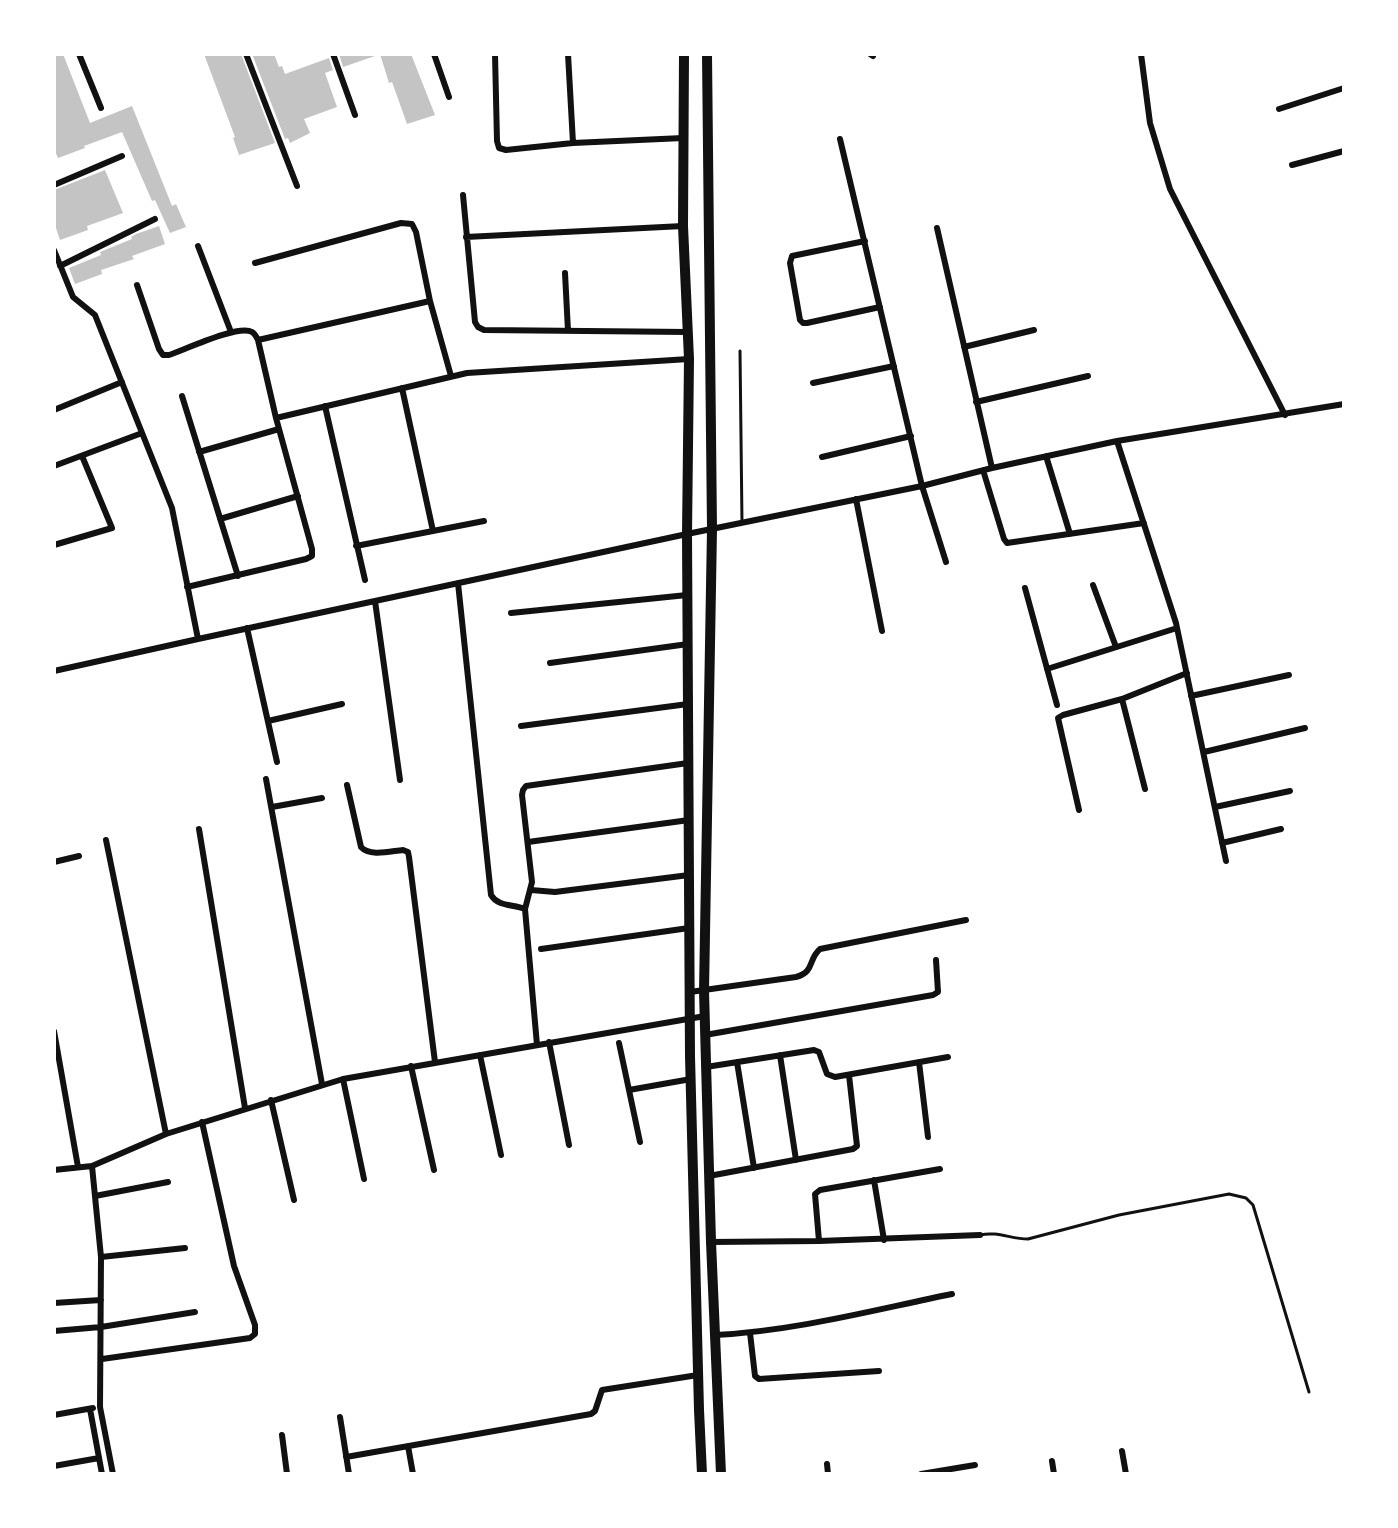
<!DOCTYPE html>
<style>
body{margin:0}
#map{position:relative;width:1398px;height:1528px;overflow:hidden;background:#fff;font-family:"Nunito Sans",sans-serif}
canvas{display:block}
.frame{position:absolute;inset:0;border:56px solid #fff;pointer-events:none}
</style>
<div id="map">
<canvas width="1398" height="1528"></canvas>
<div class="frame"></div>
</div>
<script>
const ctx = document.querySelector('canvas').getContext('2d');
ctx.lineJoin = 'round';
function paint(path, color) { ctx.fillStyle = color; ctx.fill(path, 'evenodd'); }
function trace(path, color, width, dash) { ctx.strokeStyle = color; ctx.lineWidth = width; ctx.lineCap = dash ? 'butt' : 'round'; ctx.setLineDash(dash || []); ctx.stroke(path); }
paint(new Path2D(`
 M 54,54 L 63,54 L 90,123 L 132,106 L 172,206 L 176,204 L 186,227 L 170,233 L 155,200 L 152,201 L 122,132 L 84,146 L 85,148 L 58,158 L 54,149 Z
 M 204,54 L 241,54 L 275,143 L 239,155 L 233,138 L 235,137 Z
 M 252,54 L 274,54 L 279,67 L 282,66 L 285,74 L 329,58 L 333,70 L 325,73 L 337,107 L 304,119 L 310,133 L 290,143 L 288,138 L 285,139 Z
 M 339,54 L 375,54 L 375,56 L 343,67 Z
 M 380,54 L 411,54 L 435,115 L 407,124 L 392,82 L 389,83 Z
 M 105,170 L 123,213 L 87,226 L 88,230 L 60,240 L 54,222 L 54,190 Z
 M 159,226 L 165,244 L 132,256 L 134,259 L 101,270 L 102,274 L 75,284 L 69,268 L 101,255 L 100,252 L 132,239 L 131,237 L 136,234 Z`), '#c4c4c4');
trace(new Path2D(`
 M 740,351 L 742,523
 M 980,1235 C 997,1231 1011,1239 1028,1239 L 1119,1215 L 1229,1194 L 1246,1198 L 1253,1205 L 1309,1392`), '#111', 3);
trace(new Path2D(`
 M 79,54 L 101,108
 M 246,54 L 297,186
 M 333,54 L 355,115
 M 434,54 L 449,97
 M 495,54 L 497,141 L 499,148 L 506,150 L 573,143 L 683,138
 M 568,54 L 573,143
 M 870,54 L 873,56
 M 1141,54 L 1150,123 L 1170,189 L 1285,415
 M 1279,109 L 1344,88
 M 840,139 L 922,486 L 946,562
 M 1292,165 L 1344,151
 M 54,185 L 122,156
 M 463,195 L 475,322 L 478,327 L 484,330 L 687,332
 M 937,228 L 992,468
 M 466,237 L 683,226
 M 865,241 L 792,256 L 790,263 L 800,320 L 803,323 L 807,323 L 880,307
 M 198,246 L 231,332
 M 54,250 L 73,297 L 95,315 L 172,508 L 198,639
 M 255,263 L 401,223 L 412,224 L 416,232 L 430,301 L 451,376
 M 60,266 L 155,219
 M 565,273 L 568,331
 M 137,285 L 159,349 L 163,355 L 169,355 C 184,350 239,324 252,332 C 254,333 257,338 258,340 L 276,418 L 312,549 L 312,556 L 306,559 L 187,587
 M 258,340 L 430,301
 M 964,347 L 1034,330
 M 813,383 L 894,366
 M 402,388 L 433,531
 M 182,396 L 238,576
 M 976,402 L 1088,376
 M 325,406 L 365,580
 M 54,410 L 122,382
 M 276,418 L 467,373 L 689,359
 M 1117,441 L 1176,623 L 1226,861
 M 199,452 L 279,429
 M 1046,456 L 1070,534
 M 822,457 L 911,436
 M 54,466 L 142,433
 M 983,470 L 1004,539 L 1007,543 L 1144,523
 M 856,499 L 882,631
 M 220,519 L 298,496
 M 54,545 L 112,528 L 82,456
 M 356,546 L 484,521
 M 458,583 L 491,895 C 498,907 513,904 525,909 L 537,1045
 M 1093,585 L 1116,647
 M 1025,588 L 1057,705
 M 375,601 L 400,780
 M 511,613 L 687,595
 M 247,628 L 277,762
 M 550,663 L 688,644
 M 1047,669 L 1177,628
 M 54,671 L 198,639 L 687,534 L 922,486 L 992,468 L 1117,441 L 1344,404
 M 1191,696 L 1289,675
 M 1122,699 L 1145,789
 M 268,721 L 342,704
 M 521,726 L 688,704
 M 1204,752 L 1305,728
 M 266,779 L 322,1084
 M 347,785 L 361,847 C 370,857 391,851 403,850 L 408,852 L 409,857 L 435,1062
 M 272,807 L 322,798
 M 1215,807 L 1290,791
 M 1079,810 L 1058,718 L 1063,715 L 1122,699 L 1187,673
 M 199,829 L 245,1108
 M 106,840 L 166,1134
 M 528,842 L 689,820
 M 1222,843 L 1281,829
 M 54,862 L 79,856
 M 531,890 L 555,892 L 689,875
 M 525,909 L 532,882 L 522,795 L 523,790 L 526,786 L 688,763
 M 541,949 L 689,928
 M 690,992 L 796,977 C 815,972 808,959 820,949 L 966,920
 M 54,1031 L 78,1167
 M 705,1035 L 933,995 L 938,992 L 936,960
 M 549,1042 L 569,1145
 M 619,1043 L 640,1142
 M 480,1055 L 501,1155
 M 780,1055 L 796,1160
 M 737,1062 L 754,1168
 M 919,1062 L 928,1137
 M 411,1066 L 434,1170
 M 706,1067 L 814,1050 L 819,1052 L 827,1074 L 835,1077 L 948,1057
 M 343,1079 L 364,1179
 M 629,1090 L 691,1079
 M 271,1100 L 294,1200
 M 92,1166 L 101,1257 L 100,1407 L 113,1474
 M 54,1170 L 92,1166 L 166,1134 L 343,1079 L 705,1016
 M 709,1176 L 853,1149 L 857,1146 L 849,1075
 M 874,1180 L 884,1240
 M 95,1196 L 168,1182
 M 819,1241 L 815,1194 L 820,1190 L 940,1169
 M 711,1242 L 819,1241 L 980,1235
 M 101,1257 L 185,1248
 M 54,1303 L 101,1300
 M 54,1331 L 101,1327 L 195,1312
 M 750,1333 L 755,1376 L 759,1379 L 879,1371
 M 715,1335 C 795,1331 873,1310 952,1294
 M 102,1359 L 250,1338 L 255,1334 L 255,1325 L 234,1266 L 202,1122
 M 90,1409 L 102,1474
 M 54,1415 L 93,1408
 M 340,1417 L 349,1474
 M 282,1435 L 287,1474
 M 408,1446 L 413,1474
 M 1122,1451 L 1126,1474
 M 346,1457 L 591,1414 L 595,1411 L 602,1390 L 698,1375
 M 1052,1461 L 1054,1474
 M 827,1464 L 828,1474
 M 54,1466 L 99,1458
 M 921,1474 L 975,1465`), '#111', 6);
trace(new Path2D(`
 M 684,54 L 683,226 L 689,359 L 687,534 L 690,1056 L 699,1410 L 702,1474
 M 707,54 L 712,529 L 704,991 L 711,1242 L 721,1474`), '#111', 10);
</script>
